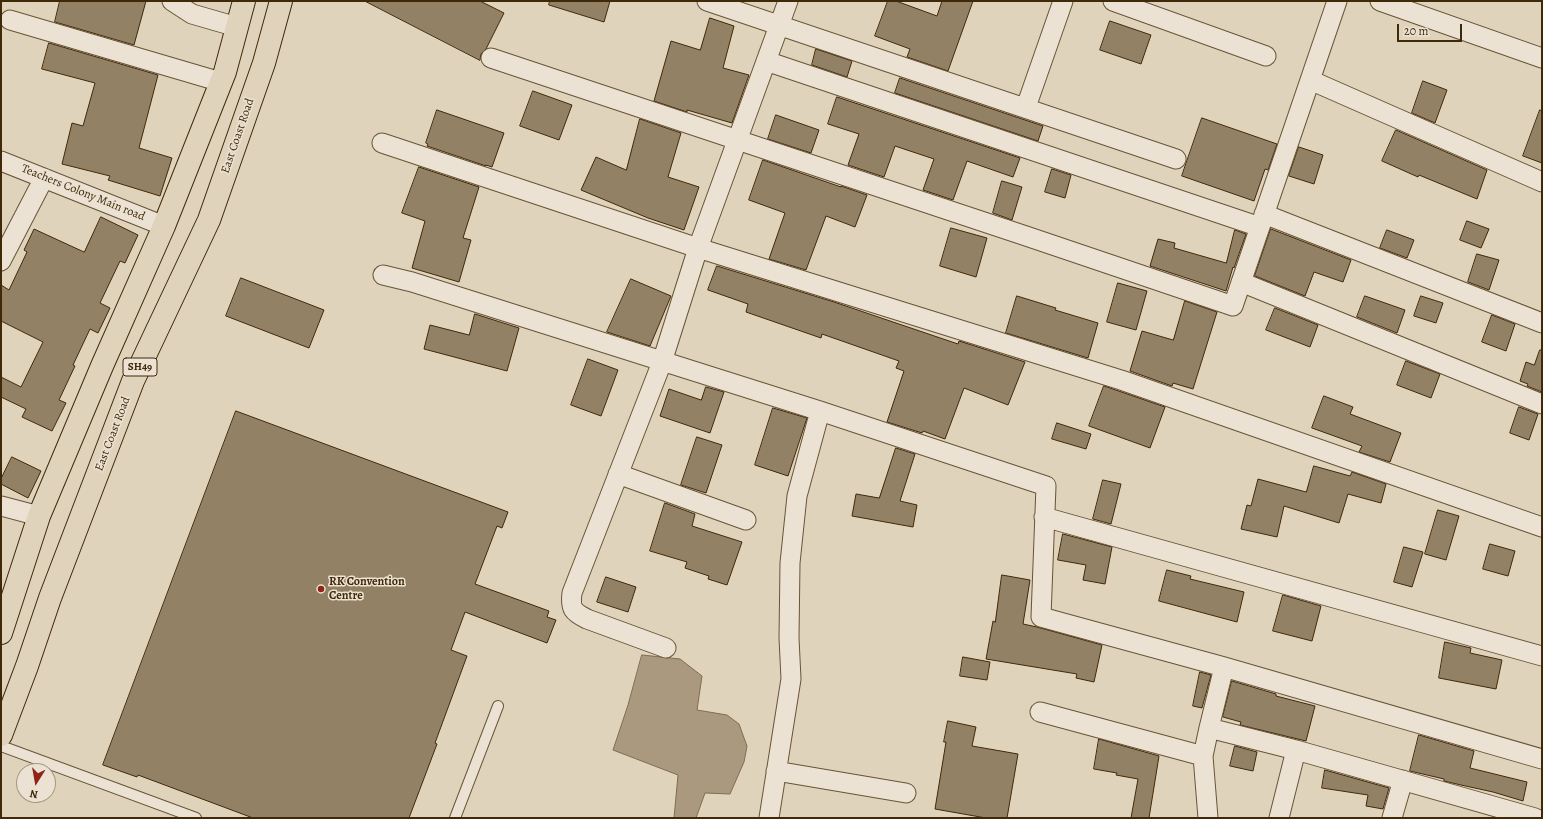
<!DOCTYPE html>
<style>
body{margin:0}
#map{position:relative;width:1543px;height:819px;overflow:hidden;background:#e0d3bc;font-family:Alegreya,serif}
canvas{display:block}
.frame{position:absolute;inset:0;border:2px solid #402908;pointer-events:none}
.north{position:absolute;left:16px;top:763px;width:40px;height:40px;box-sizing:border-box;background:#ebe2d3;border:1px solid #a79882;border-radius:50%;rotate:191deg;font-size:11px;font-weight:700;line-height:16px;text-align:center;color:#402908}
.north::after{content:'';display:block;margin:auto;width:14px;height:18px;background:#8f2418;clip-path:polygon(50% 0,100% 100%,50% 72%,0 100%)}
.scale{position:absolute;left:1397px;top:24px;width:65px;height:18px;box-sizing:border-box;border:2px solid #402908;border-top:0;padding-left:5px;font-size:12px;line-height:14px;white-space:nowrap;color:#402908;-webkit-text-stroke:3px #ebe2d3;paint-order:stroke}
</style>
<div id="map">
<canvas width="1543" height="819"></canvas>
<div class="frame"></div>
<div class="north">N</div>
<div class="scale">20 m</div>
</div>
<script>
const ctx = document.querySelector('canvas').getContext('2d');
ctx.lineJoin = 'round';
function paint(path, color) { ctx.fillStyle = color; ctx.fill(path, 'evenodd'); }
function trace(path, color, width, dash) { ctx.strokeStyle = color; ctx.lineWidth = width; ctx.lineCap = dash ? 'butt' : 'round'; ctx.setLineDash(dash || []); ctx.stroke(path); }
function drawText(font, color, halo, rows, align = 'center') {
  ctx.font = font + ' Alegreya,serif'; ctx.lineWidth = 3; ctx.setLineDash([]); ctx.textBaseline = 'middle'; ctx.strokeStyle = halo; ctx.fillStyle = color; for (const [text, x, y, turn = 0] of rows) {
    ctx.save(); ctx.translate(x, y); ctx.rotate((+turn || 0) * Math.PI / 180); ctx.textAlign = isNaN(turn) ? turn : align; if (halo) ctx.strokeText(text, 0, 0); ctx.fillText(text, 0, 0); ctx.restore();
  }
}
const water = new Path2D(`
 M 642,655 L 680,659 L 702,676 L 697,710 L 727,715 L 739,724 L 747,746 L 744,762 L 730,794 L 705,793 L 696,818 L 674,818 L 678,775 L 613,750 L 628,705 Z`);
paint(water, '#aa997f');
trace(water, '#806c4f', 1);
const building = new Path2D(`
 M 60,1 L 146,1 L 134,45 L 55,22 Z
 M 365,1 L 480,1 L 504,13 L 486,49 L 481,54 L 480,60 Z
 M 550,1 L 610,1 L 604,22 L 549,5 Z
 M 888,1 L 896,1 L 937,16 L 942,1 L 973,1 L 948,71 L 907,57 L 910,49 L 875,36 Z
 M 710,18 L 734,26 L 723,68 L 749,75 L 732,123 L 687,110 L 687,112 L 654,101 L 671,41 L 700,50 Z
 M 1110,21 L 1151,35 L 1141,64 L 1100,50 Z
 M 49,43 L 158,75 L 139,148 L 172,158 L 160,196 L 108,180 L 110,176 L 62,164 L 72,123 L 83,126 L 95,83 L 42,69 Z
 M 816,49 L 852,61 L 847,77 L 812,65 Z
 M 900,78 L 1043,126 L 1038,141 L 895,93 Z
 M 1423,81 L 1447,90 L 1435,123 L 1412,113 Z
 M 533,91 L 572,105 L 559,140 L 520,126 Z
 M 837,97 L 1020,158 L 1013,177 L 967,161 L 953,200 L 923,190 L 934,159 L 895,146 L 884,177 L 848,165 L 859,134 L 828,124 Z
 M 437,110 L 504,133 L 492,167 L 486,165 L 486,166 L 427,146 L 428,144 L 426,143 Z
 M 1540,110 L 1542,111 L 1542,163 L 1523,156 Z
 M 776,115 L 819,130 L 811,153 L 768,139 Z
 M 1202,118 L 1277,144 L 1268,170 L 1265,169 L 1254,201 L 1182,176 Z
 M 640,119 L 681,133 L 668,177 L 699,187 L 684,230 L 648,218 L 581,190 L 596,157 L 626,170 Z
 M 1396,130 L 1487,170 L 1477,199 L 1419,175 L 1418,177 L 1382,161 Z
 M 1299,147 L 1323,155 L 1314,184 L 1289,176 Z
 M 763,160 L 841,187 L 841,186 L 867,195 L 855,227 L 826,216 L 806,270 L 769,259 L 785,213 L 749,200 Z
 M 419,167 L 479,187 L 463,238 L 471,240 L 459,282 L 412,268 L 425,221 L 402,213 Z
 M 1052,169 L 1071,175 L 1065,198 L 1045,192 Z
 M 1002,181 L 1022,187 L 1012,220 L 993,213 Z
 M 101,217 L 138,235 L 125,263 L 120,261 L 100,303 L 110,308 L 98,333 L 90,329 L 73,365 L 75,366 L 59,400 L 66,403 L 52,431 L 22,417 L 26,409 L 1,397 L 1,377 L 21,387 L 43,342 L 1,321 L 1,285 L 9,290 L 27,252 L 24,250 L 34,229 L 84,252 Z
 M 1467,221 L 1489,229 L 1481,248 L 1460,240 Z
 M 951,228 L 987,238 L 976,277 L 940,266 Z
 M 1271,229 L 1351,260 L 1343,282 L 1314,272 L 1305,296 L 1255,276 Z
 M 1235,230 L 1246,234 L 1234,268 L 1233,267 L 1226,291 L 1150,266 L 1158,239 L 1175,243 L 1174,248 L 1226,263 Z
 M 1387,230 L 1414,240 L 1407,258 L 1380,248 Z
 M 1477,254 L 1499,260 L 1489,290 L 1468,282 Z
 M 717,266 L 834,302 L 958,344 L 959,341 L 1025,362 L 1008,405 L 964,388 L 945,439 L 923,431 L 922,433 L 887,422 L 904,371 L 896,368 L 899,361 L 822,334 L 821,338 L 746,312 L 748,304 L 708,290 Z
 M 241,278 L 324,310 L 309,348 L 226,316 Z
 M 631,279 L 671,296 L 650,346 L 607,332 Z
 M 1118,283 L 1147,291 L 1136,330 L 1107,322 Z
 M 1017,296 L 1056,308 L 1055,310 L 1098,323 L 1088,358 L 1006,333 Z
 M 1365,296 L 1405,310 L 1397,333 L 1357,317 Z
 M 1421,296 L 1443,303 L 1436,323 L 1414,316 Z
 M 1185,301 L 1217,312 L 1193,389 L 1173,383 L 1172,386 L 1130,371 L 1142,331 L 1173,340 Z
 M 1275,308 L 1318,325 L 1310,347 L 1266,330 Z
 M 475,314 L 519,328 L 507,371 L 424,349 L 430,325 L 469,335 Z
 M 1492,315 L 1515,324 L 1506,351 L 1482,342 Z
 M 1540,350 L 1542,350 L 1542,392 L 1527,386 L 1528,384 L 1520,381 L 1526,362 L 1534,365 Z
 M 588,359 L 618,370 L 601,416 L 571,405 Z
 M 1406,361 L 1440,374 L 1431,398 L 1397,385 Z
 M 1104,386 L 1165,407 L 1150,448 L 1089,426 Z
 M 706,387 L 724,392 L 710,433 L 660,416 L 669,389 L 701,400 Z
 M 1324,396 L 1353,407 L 1350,414 L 1401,433 L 1390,462 L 1359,452 L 1362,446 L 1312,428 Z
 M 1519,407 L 1538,414 L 1529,440 L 1510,433 Z
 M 773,408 L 807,418 L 788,476 L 755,465 Z
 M 236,411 L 508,512 L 502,528 L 497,526 L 475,584 L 549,611 L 547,617 L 556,620 L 547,643 L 465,612 L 451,650 L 467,656 L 435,743 L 437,744 L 409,818 L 253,818 L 138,775 L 137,777 L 103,765 Z
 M 1057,423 L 1091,434 L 1086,449 L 1052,439 Z
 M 697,437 L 722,445 L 706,493 L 681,485 Z
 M 896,448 L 915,454 L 900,501 L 917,505 L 913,527 L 852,516 L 856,494 L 879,498 Z
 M 12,457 L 41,471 L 28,498 L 1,484 L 1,479 Z
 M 1314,466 L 1350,476 L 1352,472 L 1386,484 L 1381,503 L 1348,494 L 1339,523 L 1284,506 L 1277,537 L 1241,529 L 1247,505 L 1251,506 L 1258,479 L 1306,492 Z
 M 1103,480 L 1121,484 L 1111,524 L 1093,519 Z
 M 665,503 L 695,514 L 692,526 L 742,542 L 727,585 L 708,579 L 709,576 L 685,568 L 687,562 L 650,551 Z
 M 1438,510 L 1459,516 L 1446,560 L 1425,554 Z
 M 1063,534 L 1112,547 L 1105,584 L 1083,580 L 1086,565 L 1058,560 Z
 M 1490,544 L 1515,551 L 1508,576 L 1483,569 Z
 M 1404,547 L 1423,552 L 1412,587 L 1394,582 Z
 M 1167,570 L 1191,576 L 1190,579 L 1244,592 L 1237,622 L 1159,601 Z
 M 1002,575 L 1030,580 L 1023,624 L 1037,627 L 1102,645 L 1094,682 L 1076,678 L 1077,674 L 986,659 L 993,621 L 995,622 Z
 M 606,577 L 636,587 L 628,612 L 597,602 Z
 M 1283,595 L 1321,606 L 1312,641 L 1273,631 Z
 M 1445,642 L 1471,648 L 1470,653 L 1502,660 L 1496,689 L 1439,678 Z
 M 963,657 L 990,662 L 987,680 L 960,676 Z
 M 1200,672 L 1211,675 L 1202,708 L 1193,706 Z
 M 1232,681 L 1276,694 L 1276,696 L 1315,706 L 1306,741 L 1240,725 L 1241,722 L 1223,717 Z
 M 948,721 L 976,727 L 972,746 L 1018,754 L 1007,818 L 986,818 L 935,809 L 946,742 L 944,742 Z
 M 1419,735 L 1474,751 L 1470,768 L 1527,782 L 1523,801 L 1493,792 L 1461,785 L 1444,781 L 1444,779 L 1410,771 Z
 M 1099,739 L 1159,756 L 1149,818 L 1131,818 L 1138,779 L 1116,775 L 1117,773 L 1094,769 Z
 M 1235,746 L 1257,752 L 1253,771 L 1230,766 Z
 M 1325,770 L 1389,788 L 1383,809 L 1366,806 L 1368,795 L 1322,788 Z`);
paint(building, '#938166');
trace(building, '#402908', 1);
const lane = new Path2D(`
 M 1,746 L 196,818
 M 455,818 L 498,706`);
const street = new Path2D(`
 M 172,1 L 192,14 L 237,27
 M 707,1 L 1176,159
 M 1113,1 L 1266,56
 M 1380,1 L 1542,58
 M 10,20 L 221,82
 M 491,58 L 1026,236 L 1233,306 L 1337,1
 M 766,61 L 1260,227
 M 1310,80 L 1542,182
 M 1026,107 L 1063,1
 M 382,143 L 698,248 L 1121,380 L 1542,527
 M 1,161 L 164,226
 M 1264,214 L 1542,323
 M 1,261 L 44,178
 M 383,275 L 412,282 L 820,411 L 1046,486 L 1041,617 L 1224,667 L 1542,759
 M 1241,282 L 1542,404
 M 618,474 L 746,520
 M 1,506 L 39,516
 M 1044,517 L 1542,656
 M 666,648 L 587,619 C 573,612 570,609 572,593 L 662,362 L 698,248 L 788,1
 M 1040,712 L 1203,756
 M 1209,728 L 1224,667
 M 776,771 L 906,793
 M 769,818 L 791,679 L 789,638 L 790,563 L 797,496 L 820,411
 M 1208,818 L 1203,756 L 1209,728 L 1296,750 L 1535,818
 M 1279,818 L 1296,750
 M 1392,818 L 1403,780`);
const primary = new Path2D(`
 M 1,633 L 39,516 L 102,366 L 164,226 L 225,72 L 244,1
 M 1,735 L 27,666 L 50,598 L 133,381 L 209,220 L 264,63 L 281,1`);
trace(lane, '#685435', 12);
trace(street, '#685435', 21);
trace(primary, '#402908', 24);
trace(lane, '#ebe2d3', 10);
trace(street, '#ebe2d3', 19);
trace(primary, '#e0d3bc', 22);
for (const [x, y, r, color] of [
 [321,589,4,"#8f2418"]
]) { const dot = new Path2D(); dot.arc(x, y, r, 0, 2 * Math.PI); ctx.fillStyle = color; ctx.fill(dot); trace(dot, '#ebe2d3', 1.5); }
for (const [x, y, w] of [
 [140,367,34]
]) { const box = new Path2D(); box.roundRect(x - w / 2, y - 9, w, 18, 3); ctx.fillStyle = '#ebe2d3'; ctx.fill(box); trace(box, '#402908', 1); }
drawText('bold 11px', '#402908', null, [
 ["SH49",140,367]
]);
drawText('12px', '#402908', '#ebe2d3', [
 ["East Coast Road",238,136,-71],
 ["Teachers Colony Main road",83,193,22],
 ["East Coast Road",113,434,-69]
]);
drawText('bold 12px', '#402908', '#ebe2d3', [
 ["RK Convention",329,582],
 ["Centre",329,596]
], 'left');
</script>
